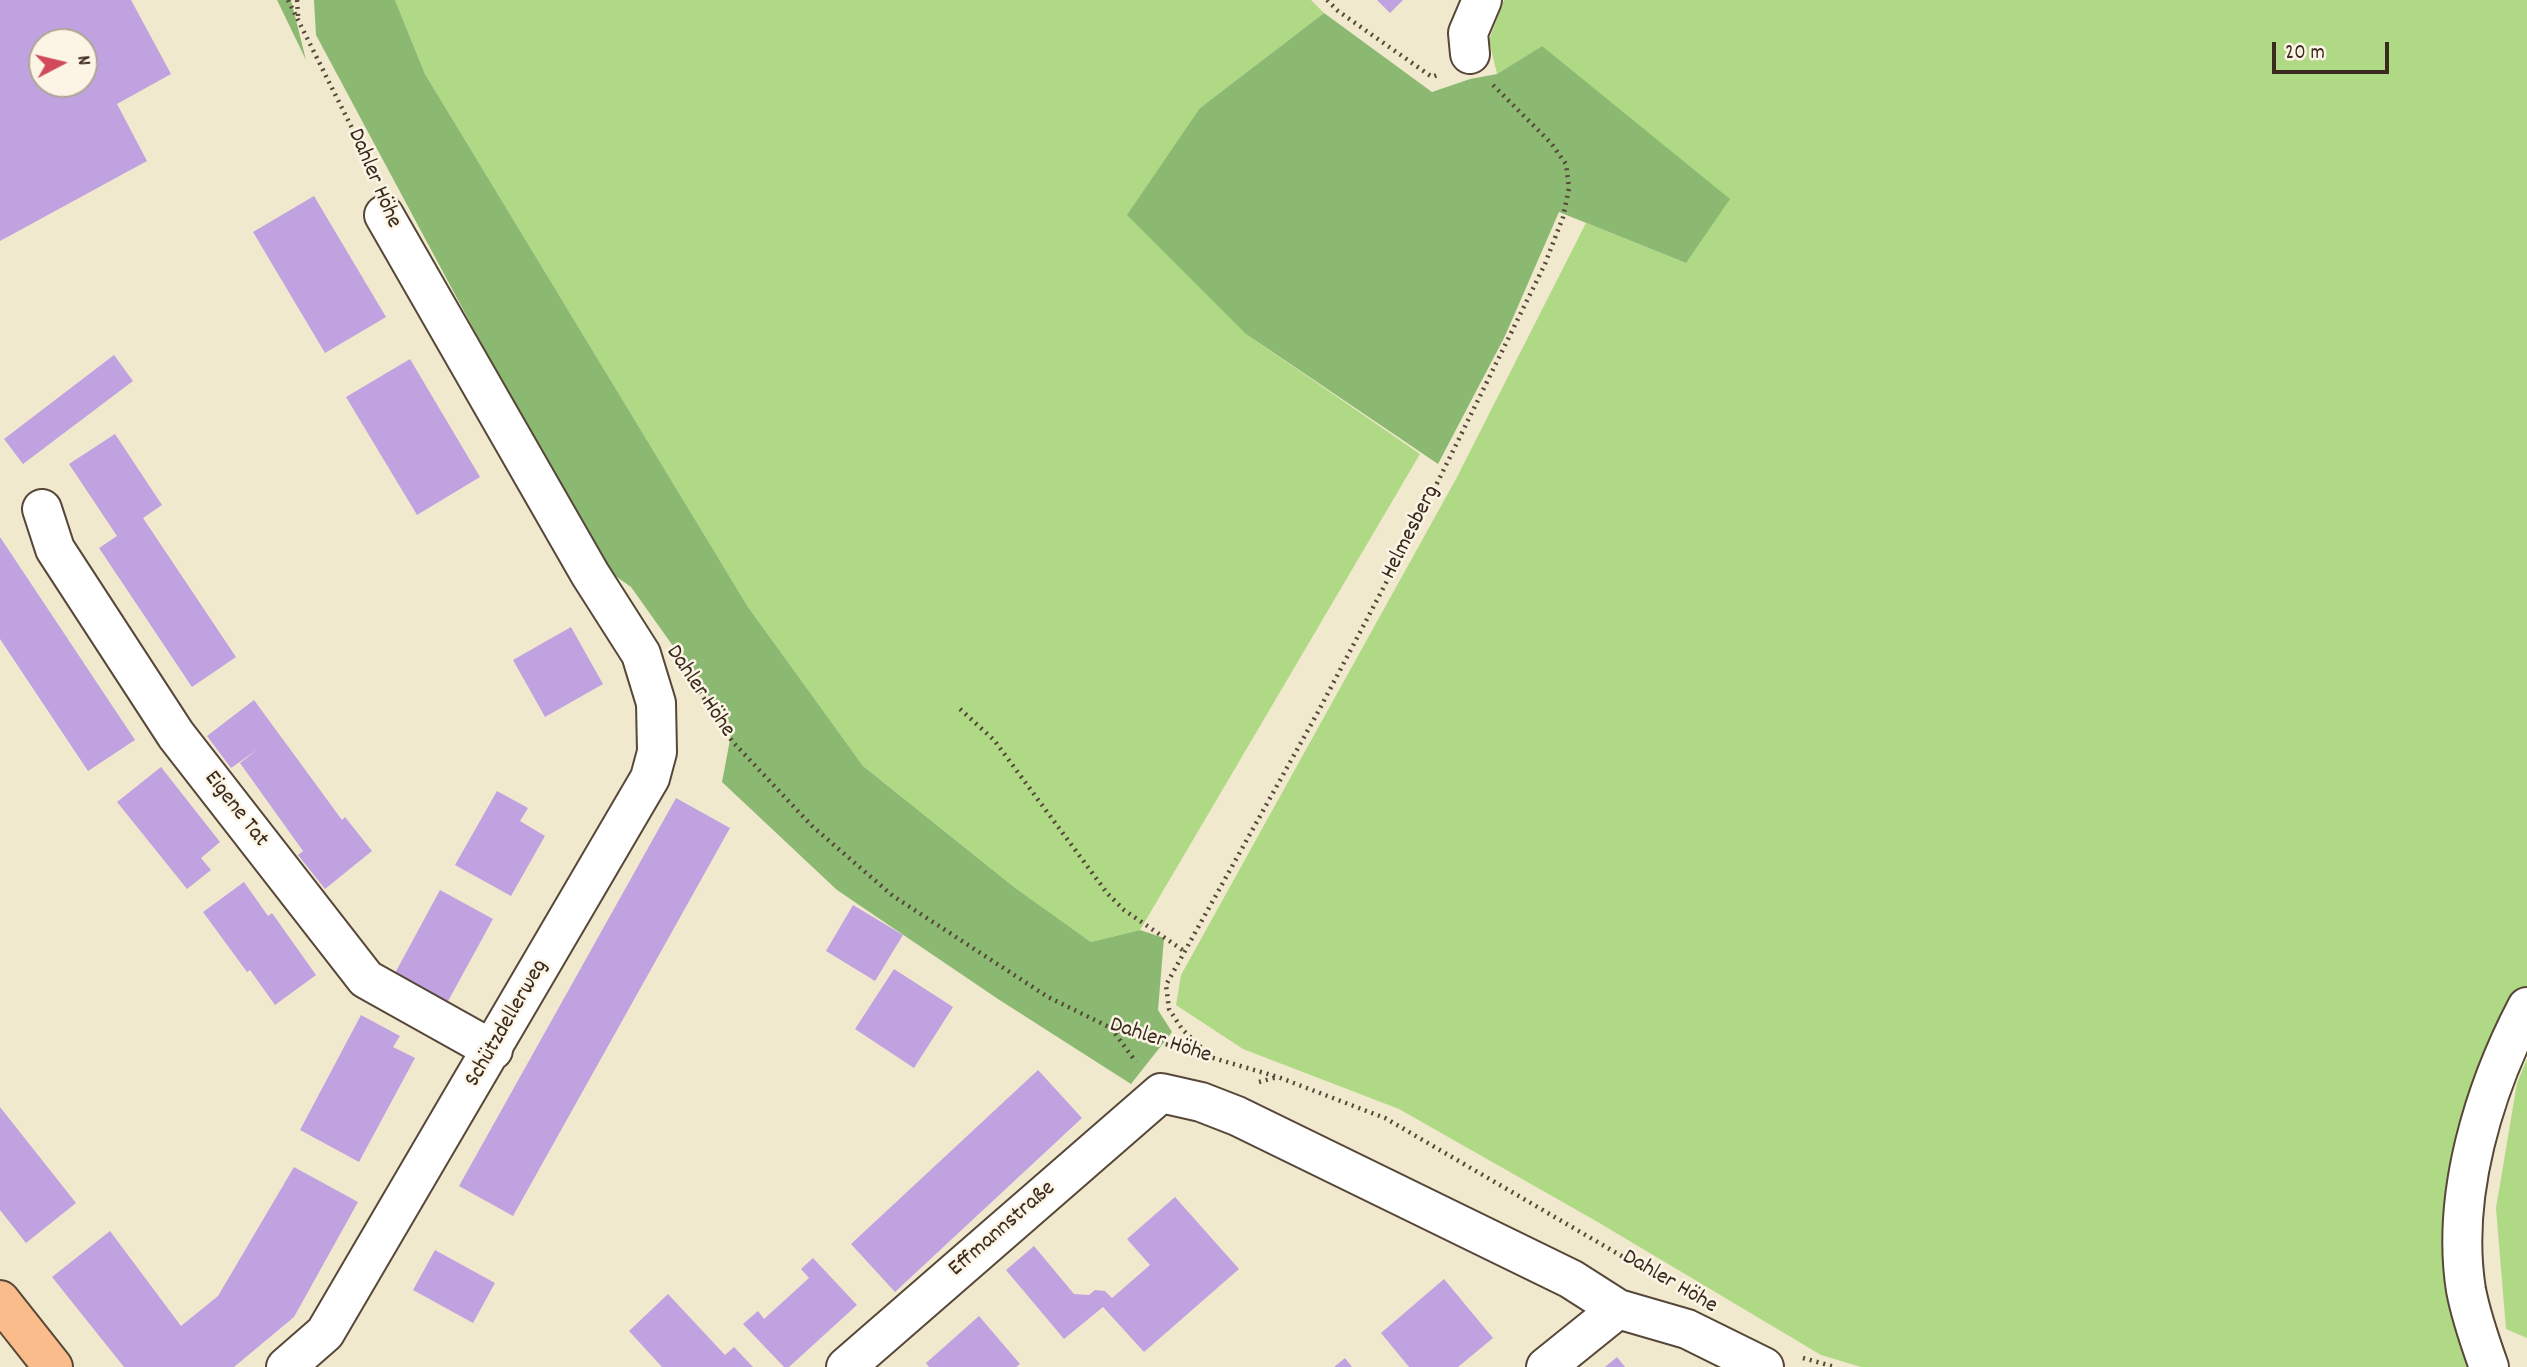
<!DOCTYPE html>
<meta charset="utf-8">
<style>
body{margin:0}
#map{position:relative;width:2527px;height:1367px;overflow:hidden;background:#f1e9cd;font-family:Dekko,sans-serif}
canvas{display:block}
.north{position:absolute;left:28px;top:28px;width:70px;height:70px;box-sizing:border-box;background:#fcf5e5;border:2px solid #afa495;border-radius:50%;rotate:83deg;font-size:19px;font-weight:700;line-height:28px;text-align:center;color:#3b2a1e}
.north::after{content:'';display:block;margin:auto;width:24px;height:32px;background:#d1495b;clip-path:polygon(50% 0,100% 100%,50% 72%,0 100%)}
.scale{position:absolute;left:2272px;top:42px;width:117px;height:32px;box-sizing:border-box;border:4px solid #3b2a1e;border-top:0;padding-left:9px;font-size:21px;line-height:24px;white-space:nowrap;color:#3b2a1e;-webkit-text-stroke:5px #fcf5e5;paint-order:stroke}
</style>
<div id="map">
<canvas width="2527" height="1367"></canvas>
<div class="north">N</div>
<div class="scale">20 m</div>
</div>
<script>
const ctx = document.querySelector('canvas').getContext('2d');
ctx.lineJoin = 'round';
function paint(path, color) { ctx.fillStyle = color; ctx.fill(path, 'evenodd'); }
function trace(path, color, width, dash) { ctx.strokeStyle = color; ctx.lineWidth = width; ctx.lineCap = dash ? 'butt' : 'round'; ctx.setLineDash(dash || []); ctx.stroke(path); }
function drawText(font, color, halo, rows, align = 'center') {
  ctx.font = font + ' Dekko,sans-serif'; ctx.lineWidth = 5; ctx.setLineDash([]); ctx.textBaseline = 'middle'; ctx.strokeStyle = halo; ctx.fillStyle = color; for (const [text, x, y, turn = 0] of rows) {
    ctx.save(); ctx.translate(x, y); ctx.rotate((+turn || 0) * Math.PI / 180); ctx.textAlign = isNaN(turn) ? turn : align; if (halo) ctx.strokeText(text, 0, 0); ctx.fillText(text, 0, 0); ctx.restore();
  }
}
paint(new Path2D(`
 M 395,0 L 1311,0 L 1324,13 L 1200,108 L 1246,334 L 1420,454 L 1140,930 L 1091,942 L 1014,887 L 863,766 L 748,607 L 425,74 Z
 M 1504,0 L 2527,0 L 2527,996 L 2476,1101 L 2478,1367 L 1861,1367 L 1821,1355 L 1596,1221 L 1399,1109 L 1243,1049 L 1176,1005 L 1181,975 L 1456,479 L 1586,223 L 1686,263 L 1542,46 L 1497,74 L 1489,40 Z
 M 2527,1059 L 2527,1338 L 2506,1329 L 2496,1208 L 2517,1083 Z`), '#afd984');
paint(new Path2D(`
 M 277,0 L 291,0 L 306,60 Z
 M 314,0 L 395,0 L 425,74 L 748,607 L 863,766 L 1014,887 L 1091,942 L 1140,930 L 1164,938 L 1158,1010 L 1172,1032 L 1131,1084 L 998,999 L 837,890 L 722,782 L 732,729 L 631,587 L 600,565 L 316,35 Z
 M 1324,13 L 1432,92 L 1470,79 L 1497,74 L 1542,46 L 1730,199 L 1686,263 L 1559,212 L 1505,336 L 1438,464 L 1246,334 L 1127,215 L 1200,108 Z`), '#8bb972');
paint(new Path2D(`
 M 0,0 L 131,0 L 171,74 L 117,104 L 147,161 L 0,241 ZM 42,42 L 84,42 L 84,84 L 42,84 Z
 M 1377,0 L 1403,0 L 1390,13 Z
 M 314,196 L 386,317 L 325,353 L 253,232 Z
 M 114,355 L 133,381 L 23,464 L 4,439 Z
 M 410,359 L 480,477 L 417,515 L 346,397 Z
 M 115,434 L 162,505 L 143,518 L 236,657 L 192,687 L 99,548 L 117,536 L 69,464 Z
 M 0,537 L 135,740 L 88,771 L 0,639 Z
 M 571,627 L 603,684 L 545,717 L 513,660 Z
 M 254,700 L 342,820 L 345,817 L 372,851 L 325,889 L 298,855 L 303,851 L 240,763 L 258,749 L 231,768 L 207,736 Z
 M 161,767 L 220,842 L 201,858 L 211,870 L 187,889 L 117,802 Z
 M 497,791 L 528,808 L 520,821 L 545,836 L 511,896 L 455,865 Z
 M 676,798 L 730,828 L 513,1216 L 459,1186 Z
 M 244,882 L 268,916 L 272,913 L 316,975 L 275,1005 L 250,970 L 247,972 L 203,912 Z
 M 440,890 L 493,919 L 447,1003 L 394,975 Z
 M 853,905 L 903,935 L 875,981 L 826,951 Z
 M 894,969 L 953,1007 L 914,1068 L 855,1029 Z
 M 361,1015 L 400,1036 L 393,1047 L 415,1058 L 359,1162 L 300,1130 Z
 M 1038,1070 L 1082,1118 L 895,1292 L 851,1244 Z
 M 0,1107 L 76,1203 L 26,1243 L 0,1210 Z
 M 294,1167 L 358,1202 L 294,1317 L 234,1367 L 124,1367 L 52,1277 L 110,1231 L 181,1326 L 218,1296 Z
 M 1175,1197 L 1239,1269 L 1144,1352 L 1103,1307 L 1064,1339 L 1006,1270 L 1034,1246 L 1074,1294 L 1089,1295 L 1095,1290 L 1105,1291 L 1112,1298 L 1150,1265 L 1127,1239 Z
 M 435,1250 L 495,1283 L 473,1323 L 413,1290 Z
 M 813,1258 L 857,1305 L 789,1367 L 784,1367 L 743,1324 L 758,1311 L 764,1319 L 809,1278 L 801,1269 Z
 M 1444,1279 L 1493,1338 L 1458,1367 L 1409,1367 L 1381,1333 Z
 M 668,1294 L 725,1355 L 734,1347 L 753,1367 L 662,1367 L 629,1331 Z
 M 979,1316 L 1020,1364 L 1016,1367 L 929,1367 L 926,1363 Z
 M 1617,1357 L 1625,1367 L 1605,1367 Z
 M 1345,1358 L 1352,1367 L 1334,1367 Z`), '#c0a2e1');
const minor = new Path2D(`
 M 1470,54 L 1468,33 L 1482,0
 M 42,509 L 55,549 L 176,735 L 366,979 L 493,1050
 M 286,1367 L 325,1333 L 650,778 L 657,752 L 656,703 L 641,654 L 590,574 L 384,215
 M 846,1367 L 1161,1093 L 1201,1102 L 1237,1116 L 1571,1279 L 1618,1309 L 1687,1329 L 1764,1367
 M 1546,1367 L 1618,1309
 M 2489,1367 C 2480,1342 2471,1316 2466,1290 C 2451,1196 2484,1089 2527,1007`);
const major = new Path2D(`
 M 0,1300 L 53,1367`);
trace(minor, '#564738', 42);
trace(major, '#564738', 42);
trace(new Path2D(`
 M 288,0 L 377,178
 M 297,0 L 298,16
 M 1327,0 L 1338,11 L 1432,77 L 1437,75
 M 692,680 L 732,741 L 812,826 L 893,896 L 1048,997 L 1111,1028 L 1278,1077 L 1385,1118 L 1661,1279
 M 960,709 L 994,740 L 1107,893 L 1124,910 L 1184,951
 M 1111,1028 L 1136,1062
 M 1211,1057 L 1182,1029 L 1169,1009 L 1166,985 L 1318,712 L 1417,524 L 1545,264 L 1563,217 L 1569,188 L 1566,164 L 1551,143 L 1493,85
 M 1259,1082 L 1277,1077
 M 1803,1358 L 1835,1367`), '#564738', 4.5, [2, 5]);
trace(minor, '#fff', 38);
trace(major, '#f9bc8a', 38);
drawText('23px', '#3b2a1e', '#fcf5e5', [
 ["Dahler Höhe",373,179,67],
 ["Helmesberg",1412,533,-63],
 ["Dahler Höhe",699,692,56],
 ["Eigene Tat",235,810,52],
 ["Schützdellerweg",508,1024,-60],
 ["Dahler Höhe",1160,1042,18],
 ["Effmannstraße",1003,1230,-41],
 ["Dahler Höhe",1669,1283,30]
]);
</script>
